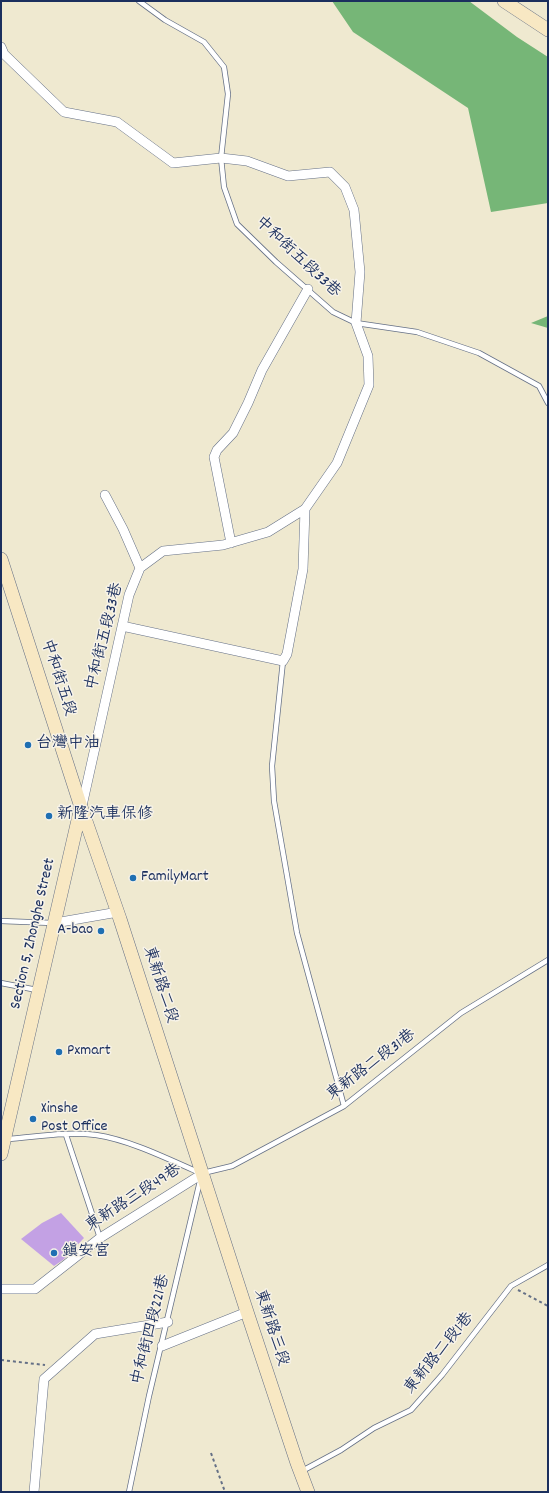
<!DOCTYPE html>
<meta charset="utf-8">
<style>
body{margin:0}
#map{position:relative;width:549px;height:1493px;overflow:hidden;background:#efe9d0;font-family:Dekko,sans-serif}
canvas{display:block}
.frame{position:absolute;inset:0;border:2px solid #1b2f5e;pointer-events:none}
</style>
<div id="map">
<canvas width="549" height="1493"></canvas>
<div class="frame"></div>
</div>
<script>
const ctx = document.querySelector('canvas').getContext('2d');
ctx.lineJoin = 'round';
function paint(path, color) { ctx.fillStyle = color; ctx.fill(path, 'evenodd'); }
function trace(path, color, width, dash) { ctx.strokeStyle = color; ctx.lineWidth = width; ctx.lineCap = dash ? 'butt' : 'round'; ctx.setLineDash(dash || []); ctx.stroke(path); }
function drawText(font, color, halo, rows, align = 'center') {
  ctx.font = font + ' Dekko,"LXGW WenKai TC",sans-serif'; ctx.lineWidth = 3; ctx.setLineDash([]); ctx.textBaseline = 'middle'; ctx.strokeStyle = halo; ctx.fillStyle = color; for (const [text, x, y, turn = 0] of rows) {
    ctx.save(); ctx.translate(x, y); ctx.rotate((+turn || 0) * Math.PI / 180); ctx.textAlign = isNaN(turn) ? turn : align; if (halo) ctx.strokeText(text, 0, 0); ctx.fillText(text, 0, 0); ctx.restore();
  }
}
paint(new Path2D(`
 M 332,1 L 469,1 L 517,37 L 548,57 L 548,203 L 491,212 L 468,108 L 353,32 Z
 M 548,316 L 548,328 L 531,323 Z`), '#76b677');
paint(new Path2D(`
 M 61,1213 L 84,1238 L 63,1260 L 54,1266 L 21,1239 L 42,1223 Z`), '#c3a1e4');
const lane = new Path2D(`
 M 139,1 L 165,20 L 204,42 L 224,67 L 228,94 L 221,158 L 224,187 L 237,224 L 276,262 L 333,312 L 356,323 L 417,332 L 479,353 L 539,386 L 548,403
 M 283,661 L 272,766 L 274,801 L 297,933 L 344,1106
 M 1,921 L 53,923
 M 1,983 L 37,990
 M 66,1135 L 100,1238
 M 7,1139 C 36,1137 67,1131 96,1135 C 130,1140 168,1159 200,1173
 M 203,1173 L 232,1166 L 344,1106 L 461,1013 L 548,960
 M 302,1471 L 341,1450 L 374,1428 L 411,1410 L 442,1375 L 511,1286 L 548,1265
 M 129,1492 L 149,1396 L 200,1181`);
const street = new Path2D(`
 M 1,47 L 4,54 L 64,112 L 117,122 L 173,163 L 221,158 L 247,161 L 288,176 L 330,172 L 345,187 L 354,210 L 360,272 L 356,323 L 368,356 L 369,385 L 337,463 L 305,509 L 268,532 L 223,545 L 163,551 L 140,568 L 129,595 L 82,806
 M 105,495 L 123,529 L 140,568
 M 231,543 L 214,457 L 217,450 L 233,433 L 248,403 L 262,370 L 308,289
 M 122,626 L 283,661 L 287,654 L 303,569 L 305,509
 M 55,923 L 118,912
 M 1,1289 L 35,1289 L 100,1238 L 202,1174
 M 162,1346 L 247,1312
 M 34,1492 L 44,1379 L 95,1334 L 168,1322`);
const secondary = new Path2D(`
 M 504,1 L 548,30
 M 1,559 L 81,807 L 120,919 L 247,1312 L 297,1463 L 308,1492
 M 1,1154 L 81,807`);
trace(lane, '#657086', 6);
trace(street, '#657086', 10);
trace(secondary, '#657086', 14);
trace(new Path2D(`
 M 518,1290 L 548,1306
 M 1,1360 L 45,1365
 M 211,1453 L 225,1492`), '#657086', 2, [3, 3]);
trace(lane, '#fff', 4.5);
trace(street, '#fff', 9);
trace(secondary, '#f8e8c3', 13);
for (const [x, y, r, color] of [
 [28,745,4,"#1f6fb2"],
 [49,816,4,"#1f6fb2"],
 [133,878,4,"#1f6fb2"],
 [101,931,4,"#1f6fb2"],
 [59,1052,4,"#1f6fb2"],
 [33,1119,4,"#1f6fb2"],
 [54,1253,4,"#1f6fb2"]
]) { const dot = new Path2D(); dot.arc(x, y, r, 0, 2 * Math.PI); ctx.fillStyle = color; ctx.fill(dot); trace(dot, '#f7f3e8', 1.5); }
drawText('16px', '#1b2f5e', '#f7f3e8', [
 ["中和街五段33巷",297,258,43],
 ["中和街五段33巷",106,637,-76],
 ["中和街五段",57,678,72],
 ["Section 5, Zhonghe Street",34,934,-77],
 ["東新路二段",159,985,72],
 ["東新路二段31巷",372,1066,-37],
 ["東新路三段49巷",134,1199,-33],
 ["東新路三段",270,1328,72],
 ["中和街四段221巷",152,1330,-76],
 ["東新路二段1巷",440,1354,-51]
]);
drawText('16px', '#1b2f5e', '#f7f3e8', [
 ["台灣中油",36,745],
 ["新隆汽車保修",57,816],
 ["FamilyMart",141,878],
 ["A-bao",93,931,"right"],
 ["Pxmart",67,1052],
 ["Xinshe",41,1110],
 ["Post Office",41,1128],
 ["鎮安宮",62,1253]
], 'left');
</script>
